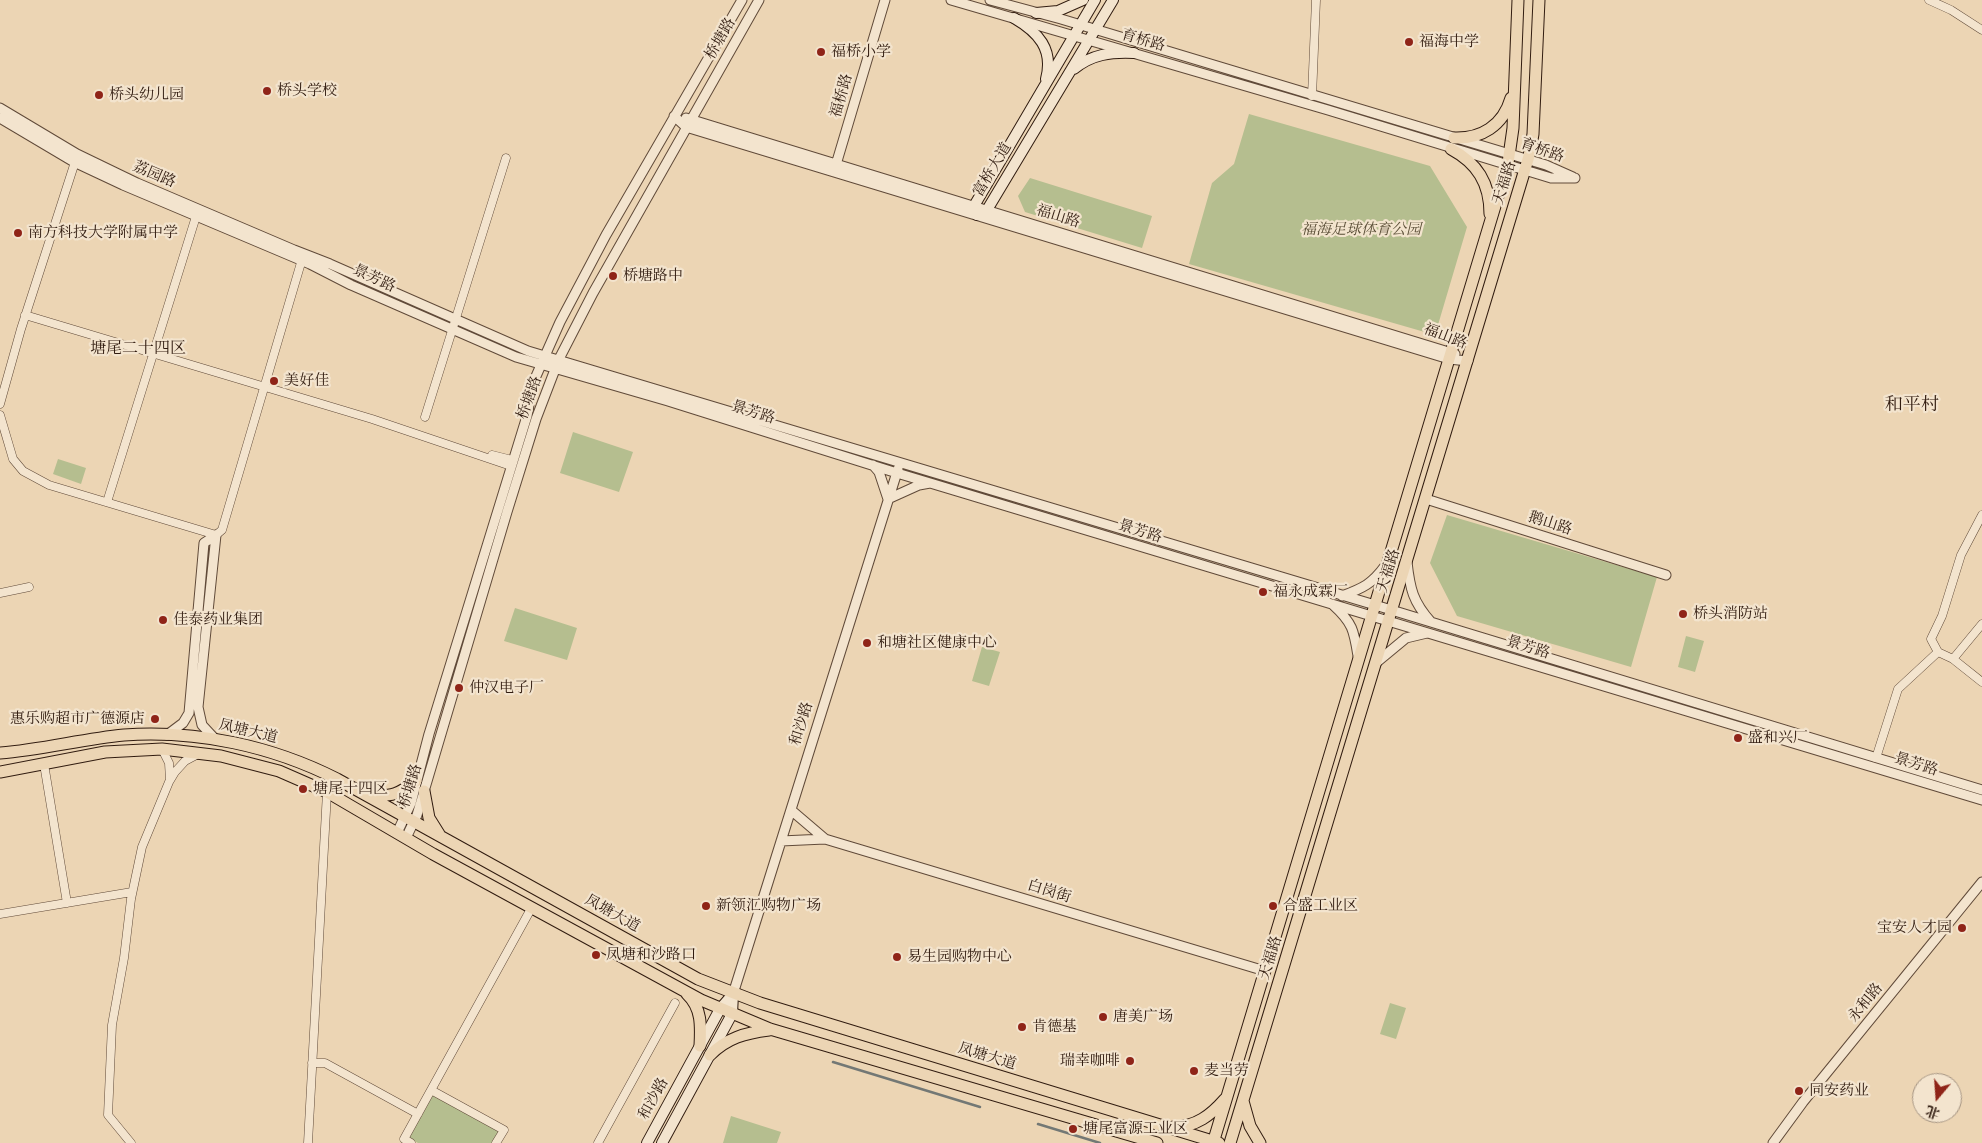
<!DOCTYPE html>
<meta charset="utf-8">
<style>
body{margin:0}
#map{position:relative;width:1982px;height:1143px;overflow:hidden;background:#ecd5b4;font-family:"Libre Bodoni","Noto Serif SC",serif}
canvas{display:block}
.north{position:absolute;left:1912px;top:1073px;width:50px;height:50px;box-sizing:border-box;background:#f3e4ce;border:1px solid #a59482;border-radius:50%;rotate:198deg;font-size:14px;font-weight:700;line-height:20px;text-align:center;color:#311c10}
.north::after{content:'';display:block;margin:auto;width:18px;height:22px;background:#8f2418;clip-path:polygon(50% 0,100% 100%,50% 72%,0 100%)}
</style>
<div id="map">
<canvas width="1982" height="1143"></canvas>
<div class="north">北</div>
</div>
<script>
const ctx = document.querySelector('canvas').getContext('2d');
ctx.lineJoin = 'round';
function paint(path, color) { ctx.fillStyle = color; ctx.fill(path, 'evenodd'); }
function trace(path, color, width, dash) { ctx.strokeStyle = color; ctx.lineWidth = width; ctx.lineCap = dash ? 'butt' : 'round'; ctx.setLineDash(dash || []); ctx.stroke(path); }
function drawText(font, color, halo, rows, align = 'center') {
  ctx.font = font + ' "Libre Bodoni","Noto Serif SC",serif'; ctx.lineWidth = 4.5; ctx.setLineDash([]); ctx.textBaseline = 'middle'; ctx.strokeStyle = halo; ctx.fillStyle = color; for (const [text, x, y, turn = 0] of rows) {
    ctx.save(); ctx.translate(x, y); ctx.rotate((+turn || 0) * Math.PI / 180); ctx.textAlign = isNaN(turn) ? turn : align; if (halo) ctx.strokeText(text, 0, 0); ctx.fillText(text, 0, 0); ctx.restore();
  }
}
paint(new Path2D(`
 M 1249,114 L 1430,166 L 1467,227 L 1435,335 L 1189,264 L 1212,183 L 1234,164 Z
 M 1030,178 L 1152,216 L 1142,248 L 1025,212 L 1018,196 Z
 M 573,432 L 633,452 L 619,492 L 560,473 Z
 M 58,459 L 86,468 L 81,484 L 53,474 Z
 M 1447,515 L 1657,577 L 1631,667 L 1457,616 L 1430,563 Z
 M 515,608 L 577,628 L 567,660 L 504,641 Z
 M 1686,636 L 1704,641 L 1695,672 L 1678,667 Z
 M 982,647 L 1000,652 L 989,686 L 972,681 Z
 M 1390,1003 L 1406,1008 L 1396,1039 L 1380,1034 Z
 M 433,1095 L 499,1131 L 492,1143 L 418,1143 L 409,1138 Z
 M 731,1116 L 781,1132 L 777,1143 L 723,1143 Z`), '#b5be8f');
trace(new Path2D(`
 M 833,1062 L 980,1107
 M 1038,1124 L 1100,1143`), '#737875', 2.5);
const minor = new Path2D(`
 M 1929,0 L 1951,10 L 1982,30
 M 1312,96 L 1316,0
 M 25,315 L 372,419 L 511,466
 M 0,404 L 21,329 L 76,159
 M 0,415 L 13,459 L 23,471 L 49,485 L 216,535
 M 425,417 L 506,158
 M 492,455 L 512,460
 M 107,502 L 198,210
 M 216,535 L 222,530 L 303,256
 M 0,593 L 29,587
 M 1938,652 L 1931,639 L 1942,616 L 1961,555 L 1982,515
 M 1953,659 L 1982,624
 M 162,749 L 169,763 L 170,780
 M 1876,758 L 1898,689 L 1938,652 L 1953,659 L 1982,682
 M 44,764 L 67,903
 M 0,914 L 132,892
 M 312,1063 L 325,1063 L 418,1114
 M 431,1090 L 504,1130 L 496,1143
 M 131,1143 L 108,1115 L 112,1025 L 124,958 L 131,899 L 142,847 L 169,782 L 175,772 L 185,761 L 200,753
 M 308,1143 L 327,792
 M 411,1143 L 404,1139 L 532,907
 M 598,1143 L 675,1003`);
const tertiary = new Path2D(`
 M 951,0 L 1328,110 L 1551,178 L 1575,178
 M 990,0 L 1061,19 L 1546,165 L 1573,177
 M 0,108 L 77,154 L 137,183 L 294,250 L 330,264 L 528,351 L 1375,605 L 1982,790
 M 674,116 L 686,127 L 1449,359 L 1468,361
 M 0,118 L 74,162 L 123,185 L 310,264 L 351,285 L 516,357 L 668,401 L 897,473 L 1982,800
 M 686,118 L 1455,354
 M 835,168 L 885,0
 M 873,465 L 879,472 L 888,499 L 919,485 L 930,483
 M 1426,499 L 1666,575
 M 1407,562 C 1410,589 1413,602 1431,622
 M 1342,596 C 1363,588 1372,584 1385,566
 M 1333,605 C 1353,623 1354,631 1358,656
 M 1377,662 L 1406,638 L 1427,633
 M 167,735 L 183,723 L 189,713 L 204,543 L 216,535
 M 215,739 L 202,725 L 198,707 L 216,535
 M 791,810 L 825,839
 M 397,833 L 411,803 L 429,734 L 527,416 L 533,383 L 560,322 L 606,235 L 742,0
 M 406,838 L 417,815 L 507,512 L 536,419 L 559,359 L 593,293 L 759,0
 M 781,841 L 825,839 L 1265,971
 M 733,994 L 898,469
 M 1773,1143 L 1803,1102 L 1982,882`);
const secondary = new Path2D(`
 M 1095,0 L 974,206 L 977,215 L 987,210 L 1113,0
 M 1036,13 L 1058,11 L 1083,0
 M 1014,18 C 1038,32 1054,49 1046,79
 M 1074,69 C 1092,54 1111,52 1134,53
 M 647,1143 L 720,1009 L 733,994
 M 662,1143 L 732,1014 L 733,994`);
const primary = new Path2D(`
 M 1454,138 C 1481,139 1503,126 1511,98
 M 1451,149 C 1477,163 1490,183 1490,214
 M 0,753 C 42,750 82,739 124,735 C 198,730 272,746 337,779 L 698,979 L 760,1003 L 1219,1143
 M 0,772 L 105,752 L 162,749 L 221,756 L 279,771 L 327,792 L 433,854 L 701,1000 L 770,1029 L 1157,1143
 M 424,791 L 429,818 L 439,834
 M 370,795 C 392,797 399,794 416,781
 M 687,994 C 702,1008 701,1026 700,1046
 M 710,1055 C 727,1038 745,1033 769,1030
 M 1243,1101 L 1250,1126 L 1260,1143
 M 1173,1127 C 1196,1127 1211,1115 1225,1099
 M 1213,1143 L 1508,163 L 1513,128 L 1518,0
 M 1230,1143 L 1529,156 L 1533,134 L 1539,0`);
trace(minor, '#604a39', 9);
trace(tertiary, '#604a39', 11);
trace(secondary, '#311c10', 12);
trace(primary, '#311c10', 13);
trace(minor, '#f3e4ce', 8);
trace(tertiary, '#f3e4ce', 9);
trace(secondary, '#f3e4ce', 10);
trace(primary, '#ecd5b4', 11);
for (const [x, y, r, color] of [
 [1409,42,5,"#8f2418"],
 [821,52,5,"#8f2418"],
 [267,91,5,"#8f2418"],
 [99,95,5,"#8f2418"],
 [18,233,5,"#8f2418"],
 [613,276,5,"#8f2418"],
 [274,381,5,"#8f2418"],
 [1263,592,5,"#8f2418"],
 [1683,614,5,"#8f2418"],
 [163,620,5,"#8f2418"],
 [867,643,5,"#8f2418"],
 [459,688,5,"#8f2418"],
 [155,719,5,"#8f2418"],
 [1738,738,5,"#8f2418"],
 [303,789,5,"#8f2418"],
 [706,906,5,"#8f2418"],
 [1273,906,5,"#8f2418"],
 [1962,928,5,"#8f2418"],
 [596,955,5,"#8f2418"],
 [897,957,5,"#8f2418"],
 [1103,1017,5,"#8f2418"],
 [1022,1027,5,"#8f2418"],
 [1130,1061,5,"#8f2418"],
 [1194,1071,5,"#8f2418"],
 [1799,1091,5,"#8f2418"],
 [1073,1129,5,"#8f2418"]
]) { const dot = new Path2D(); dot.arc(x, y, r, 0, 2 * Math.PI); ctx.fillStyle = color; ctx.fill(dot); trace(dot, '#f3e4ce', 2); }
drawText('15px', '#311c10', '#f3e4ce', [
 ["桥塘路",721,39,-60],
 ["育桥路",1143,41,16],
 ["福桥路",842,96,-74],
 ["育桥路",1542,151,19],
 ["富桥大道",993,170,-59],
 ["荔园路",154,175,23],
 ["天福路",1505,183,-73],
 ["福山路",1058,217,17],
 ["景芳路",374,279,25],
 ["福山路",1445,337,21],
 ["桥塘路",530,398,-70],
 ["景芳路",753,413,17],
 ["鹅山路",1550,524,18],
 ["景芳路",1140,532,17],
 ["天福路",1389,571,-73],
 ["景芳路",1528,648,17],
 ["和沙路",802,724,-73],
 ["凤塘大道",248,732,13],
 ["景芳路",1916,765,17],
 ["桥塘路",411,786,-73],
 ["白岗街",1049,892,17],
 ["凤塘大道",612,914,29],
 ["天福路",1271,958,-73],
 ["永和路",1866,1003,-51],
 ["凤塘大道",987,1057,17],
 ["和沙路",654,1099,-61]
]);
drawText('15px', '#311c10', '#f3e4ce', [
 ["福海中学",1419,42],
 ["福桥小学",831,52],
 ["桥头学校",277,91],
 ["桥头幼儿园",109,95],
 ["南方科技大学附属中学",28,233],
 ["桥塘路中",623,276],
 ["美好佳",284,381],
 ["福永成霖厂",1273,592],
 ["桥头消防站",1693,614],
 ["佳泰药业集团",173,620],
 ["和塘社区健康中心",877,643],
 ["仲汉电子厂",469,688],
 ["惠乐购超市广德源店",145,719,"right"],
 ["盛和兴厂",1748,738],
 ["塘尾十四区",313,789],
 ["新领汇购物广场",716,906],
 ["合盛工业区",1283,906],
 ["宝安人才园",1952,928,"right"],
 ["凤塘和沙路口",606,955],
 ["易生园购物中心",907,957],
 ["唐美广场",1113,1017],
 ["肯德基",1032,1027],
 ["瑞幸咖啡",1120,1061,"right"],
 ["麦当劳",1204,1071],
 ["同安药业",1809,1091],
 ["塘尾富源工业区",1083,1129]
], 'left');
drawText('italic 15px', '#594d36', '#f3e4ce', [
 ["福海足球体育公园",1361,230]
]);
drawText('16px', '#311c10', '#f3e4ce', [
 ["塘尾二十四区",138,349]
]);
drawText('18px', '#311c10', '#f3e4ce', [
 ["和平村",1912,406]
]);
</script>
